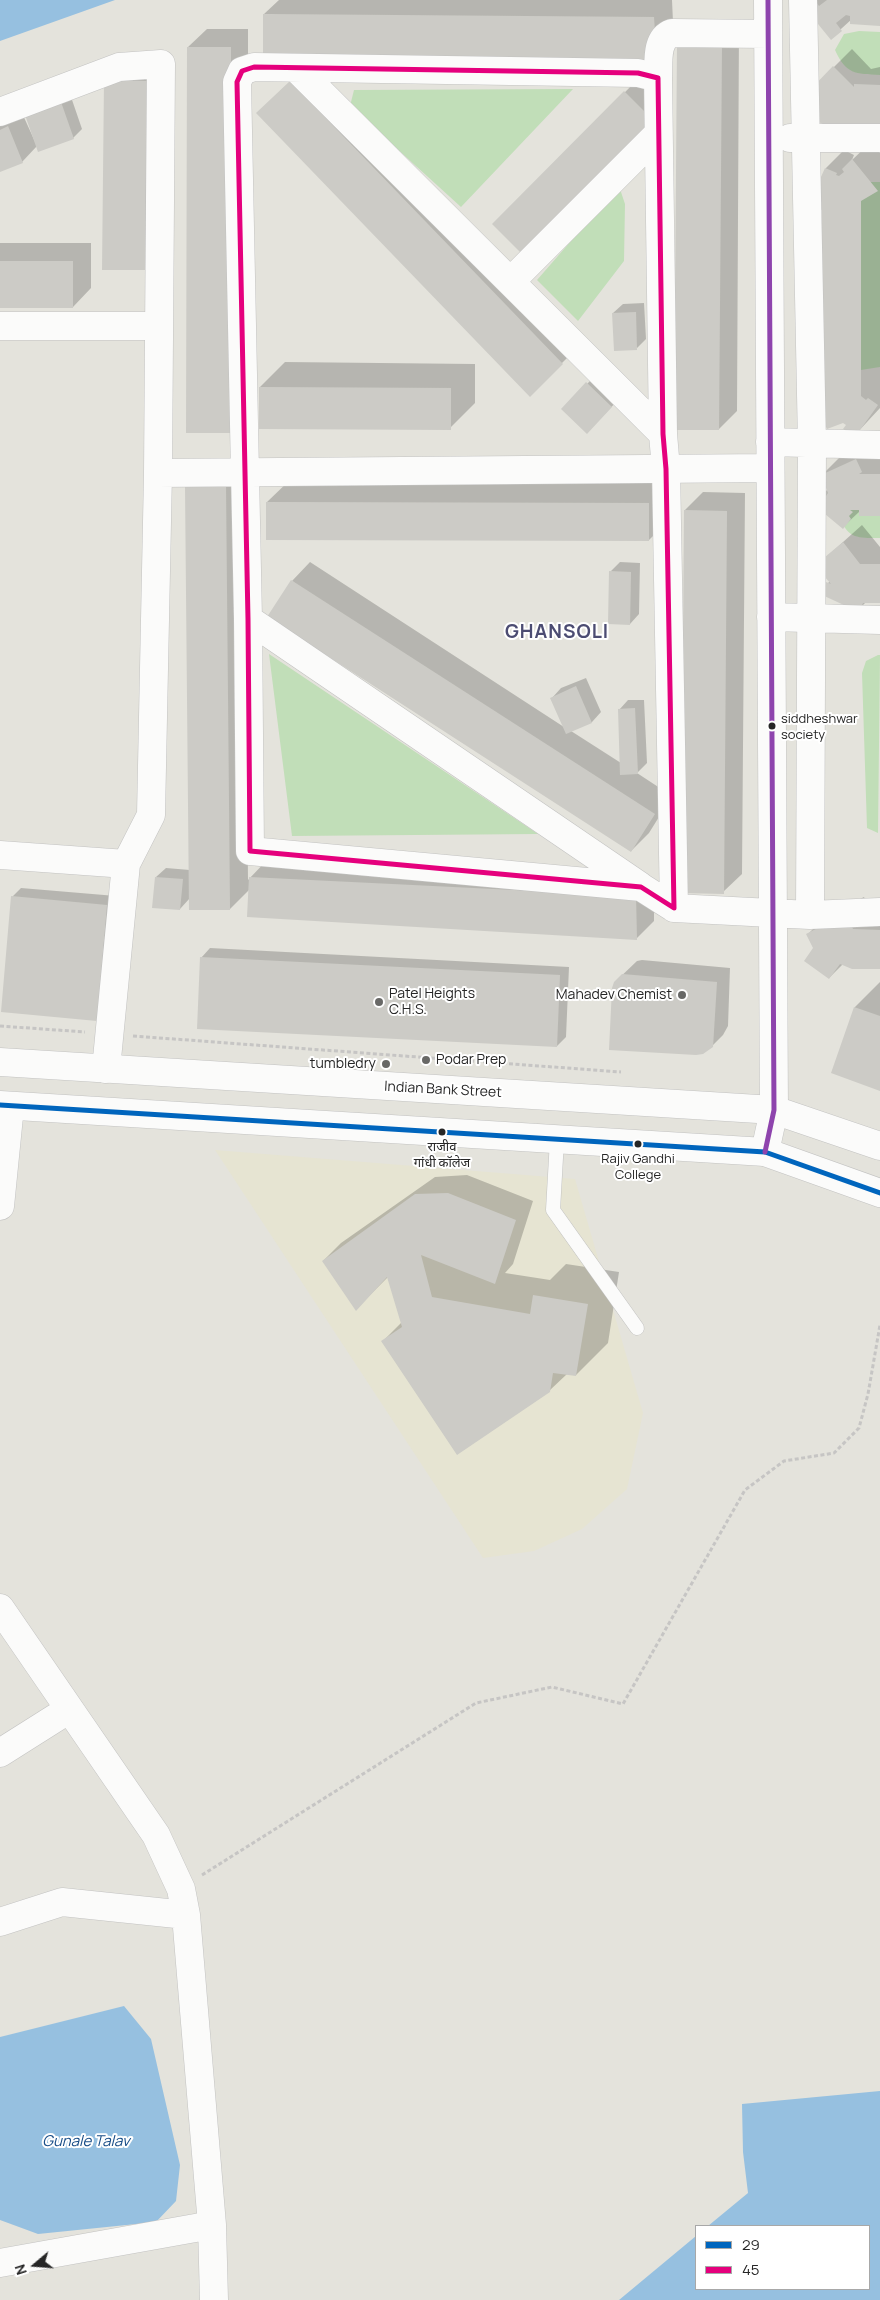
<!DOCTYPE html>
<meta charset="utf-8">
<style>
body{margin:0}
#map{position:relative;width:880px;height:2300px;overflow:hidden;background:#e4e3dc;font-family:Manrope,sans-serif}
canvas{display:block}
.legend{position:absolute;left:695px;top:2225px;width:175px;height:65px;box-sizing:border-box;background:#fff;border:1px solid #a8a8a8;margin:0;padding:6px 9px;list-style:none;font-size:15px;color:#262626}
.legend li{display:flex;align-items:center;gap:10px;height:25px}
.legend b{width:25px;border:1px solid #a8a8a8}
.north{position:absolute;left:10px;top:2240px;width:50px;height:50px;-webkit-text-stroke:4px #fff;paint-order:stroke;rotate:252deg;font-size:14px;font-weight:700;line-height:20px;text-align:center;color:#262626}
.north::after{content:'';display:block;margin:auto;width:18px;height:22px;background:#262626;clip-path:polygon(50% 0,100% 100%,50% 72%,0 100%)}
</style>
<div id="map">
<canvas width="880" height="2300"></canvas>
<ul class="legend">
<li><b style="height:6px;background:#0065bd"></b>29</li>
<li><b style="height:6px;background:#e5007d"></b>45</li>
</ul>
<div class="north">N</div>
</div>
<script>
const ctx = document.querySelector('canvas').getContext('2d');
ctx.lineJoin = 'round';
function paint(path, color) { ctx.fillStyle = color; ctx.fill(path, 'evenodd'); }
function trace(path, color, width, dash) { ctx.strokeStyle = color; ctx.lineWidth = width; ctx.lineCap = dash ? 'butt' : 'round'; ctx.setLineDash(dash || []); ctx.stroke(path); }
function drawText(font, color, halo, rows, align = 'center') {
  ctx.font = font + ' Manrope,"Noto Sans Devanagari",sans-serif'; ctx.lineWidth = 4; ctx.setLineDash([]); ctx.textBaseline = 'middle'; ctx.strokeStyle = halo; ctx.fillStyle = color; for (const [text, x, y, turn = 0] of rows) {
    ctx.save(); ctx.translate(x, y); ctx.rotate((+turn || 0) * Math.PI / 180); ctx.textAlign = isNaN(turn) ? turn : align; if (halo) ctx.strokeText(text, 0, 0); ctx.fillText(text, 0, 0); ctx.restore();
  }
}
paint(new Path2D(`
 M 215,1150 L 575,1179 L 643,1413 L 627,1489 L 582,1529 L 534,1551 L 483,1558 Z`), '#e6e4d2');
paint(new Path2D(`
 M 859,31 L 880,32 L 880,75 C 855,74 846,74 835,50 L 844,34 Z
 M 573,89 L 461,207 L 350,106 L 354,90 Z
 M 869,182 L 880,182 L 880,367 L 861,370 L 855,356 L 859,188 Z
 M 619,186 L 625,204 L 624,261 L 578,321 L 537,280 Z
 M 880,501 L 880,538 C 857,538 848,539 839,516 L 845,506 Z
 M 269,654 L 538,834 L 292,836 Z
 M 878,655 L 880,655 L 878,833 L 867,828 L 862,673 L 866,661 Z`), '#c1deb8');
paint(new Path2D(`
 M 0,0 L 115,0 L 0,41 Z
 M 124,2006 L 151,2039 L 180,2165 L 176,2201 L 156,2222 L 38,2234 L 0,2220 L 0,2037 Z
 M 880,2091 L 880,2300 L 619,2300 L 696,2236 L 696,2289 L 869,2289 L 869,2226 L 708,2226 L 748,2193 L 743,2152 L 742,2104 Z`), '#96c0e0');
paint(new Path2D(`
 M 279,0 L 672,0 L 674,44 L 264,14 Z
 M 816,0 L 880,0 L 880,25 L 852,19 L 831,38 L 807,8 Z
 M 739,25 L 737,411 L 719,429 L 678,42 Z
 M 207,29 L 248,29 L 248,413 L 229,432 L 188,47 Z
 M 852,49 L 871,69 L 880,67 L 880,124 L 808,93 Z
 M 165,63 L 163,251 L 145,269 L 105,81 Z
 M 309,64 L 580,345 L 530,395 L 276,95 Z
 M 643,74 L 672,103 L 494,224 Z
 M 70,94 L 82,129 L 73,138 L 36,106 Z
 M 22,113 L 37,146 L 22,162 L 0,171 L 0,122 Z
 M 871,142 L 880,153 L 880,408 L 854,436 L 823,384 L 826,168 L 844,150 L 854,155 L 852,160 Z
 M 0,243 L 91,243 L 91,288 L 73,307 L 0,307 Z
 M 644,303 L 646,339 L 637,348 L 613,313 L 623,304 Z
 M 285,362 L 475,364 L 475,403 L 450,428 L 260,387 Z
 M 597,374 L 621,397 L 596,423 L 562,409 Z
 M 880,456 L 880,514 L 860,511 L 843,527 L 823,494 L 828,489 L 822,475 L 840,457 Z
 M 205,469 L 244,469 L 248,880 L 268,859 L 654,878 L 654,921 L 636,939 L 250,889 L 230,909 L 190,898 L 180,909 L 156,877 L 166,868 L 190,870 L 187,488 Z
 M 293,477 L 674,478 L 674,515 L 649,540 L 267,502 Z
 M 703,492 L 745,493 L 742,874 L 723,892 L 685,510 Z
 M 862,525 L 880,547 L 880,601 L 867,601 L 858,610 L 822,594 L 830,580 L 814,568 Z
 M 310,562 L 564,727 L 552,698 L 561,688 L 586,678 L 601,712 L 592,722 L 571,731 L 621,763 L 619,710 L 628,700 L 644,700 L 647,763 L 637,773 L 672,796 L 649,833 L 631,851 L 292,581 Z
 M 620,562 L 640,563 L 639,614 L 630,624 L 610,572 Z
 M 21,888 L 116,896 L 97,1020 L 12,897 Z
 M 864,897 L 871,912 L 880,912 L 880,968 L 843,964 L 829,978 L 808,934 L 826,916 Z
 M 210,948 L 569,967 L 566,1037 L 557,1046 L 201,958 Z
 M 642,960 L 730,968 L 728,1026 L 723,1035 L 708,1050 L 615,982 L 637,961 Z
 M 880,982 L 880,1089 L 832,1072 L 855,1007 Z
 M 467,1175 L 533,1201 L 513,1264 L 505,1273 L 550,1280 L 566,1264 L 619,1272 L 608,1343 L 576,1375 L 567,1374 L 549,1391 L 383,1341 L 402,1322 L 388,1277 L 356,1309 L 323,1261 L 341,1243 L 435,1177 Z`), '#0003');
paint(new Path2D(`
 M 827,0 L 880,0 L 880,26 L 850,24 L 850,16 L 846,15 L 836,23 L 842,31 L 831,40 L 805,8 L 815,1 L 819,6 Z
 M 263,14 L 654,17 L 657,64 L 263,57 Z
 M 677,42 L 722,42 L 719,430 L 674,430 Z
 M 187,47 L 231,47 L 230,433 L 186,433 Z
 M 833,66 L 854,87 L 854,84 L 880,85 L 880,125 L 848,137 L 811,118 L 807,93 Z
 M 104,80 L 147,81 L 145,270 L 102,270 Z
 M 290,81 L 563,364 L 530,397 L 256,113 Z
 M 624,91 L 655,122 L 523,255 L 492,224 Z
 M 61,102 L 74,139 L 38,152 L 25,115 Z
 M 8,126 L 23,163 L 0,172 L 0,130 Z
 M 852,159 L 878,191 L 861,201 L 861,396 L 866,400 L 868,398 L 878,405 L 855,437 L 843,429 L 846,425 L 843,423 L 827,429 L 811,395 L 822,390 L 822,210 L 809,204 L 825,168 L 837,173 L 836,175 L 839,176 L 844,172 L 842,169 Z
 M 0,261 L 73,261 L 73,308 L 0,308 Z
 M 636,312 L 637,350 L 614,351 L 612,313 Z
 M 586,382 L 612,407 L 587,434 L 561,409 Z
 M 259,387 L 451,388 L 451,430 L 259,429 Z
 M 856,459 L 862,472 L 859,474 L 880,474 L 880,516 L 859,516 L 859,510 L 850,510 L 853,512 L 849,516 L 851,519 L 843,529 L 813,504 L 822,493 L 826,496 L 828,493 L 821,475 Z
 M 185,487 L 226,487 L 230,910 L 189,910 Z
 M 266,502 L 649,503 L 649,541 L 266,540 Z
 M 684,510 L 727,511 L 724,894 L 681,893 Z
 M 843,542 L 860,564 L 880,564 L 880,603 L 863,603 L 859,612 L 820,594 L 826,582 L 831,584 L 824,576 L 813,567 Z
 M 609,571 L 631,572 L 630,625 L 608,624 Z
 M 291,580 L 655,814 L 631,852 L 267,617 Z
 M 576,686 L 592,723 L 566,734 L 550,698 Z
 M 635,708 L 638,774 L 620,775 L 618,709 Z
 M 155,877 L 183,879 L 180,910 L 152,908 Z
 M 249,877 L 636,896 L 637,940 L 247,917 Z
 M 11,896 L 107,905 L 97,1021 L 1,1012 Z
 M 845,914 L 853,929 L 880,930 L 880,969 L 852,969 L 840,964 L 829,979 L 804,961 L 813,948 L 806,934 Z
 M 200,957 L 560,975 L 557,1047 L 197,1029 Z
 M 622,974 L 717,982 L 713,1047 L 703,1054 L 696,1055 L 609,1050 L 612,988 L 614,982 Z
 M 854,1007 L 880,1016 L 880,1091 L 831,1073 Z
 M 448,1193 L 516,1220 L 495,1284 L 421,1255 L 432,1297 L 530,1314 L 533,1295 L 588,1304 L 576,1376 L 553,1373 L 550,1392 L 457,1455 L 381,1341 L 402,1327 L 387,1277 L 356,1311 L 322,1261 L 415,1194 Z`), '#cccbc6');
const lane = new Path2D(`
 M 557,1140 L 553,1210 L 637,1328`);
const street = new Path2D(`
 M 803,0 L 812,443 L 810,915
 M 254,67 L 638,73 L 658,78 L 663,434 L 666,469 L 674,908 L 641,887 L 250,851 L 248,619 L 237,82 L 242,71 Z
 M 296,68 L 663,434
 M 658,78 C 659,63 655,39 672,33 L 768,34
 M 0,112 L 119,67 L 161,64 L 158,473 L 151,815 L 126,864 L 106,1069
 M 790,138 L 880,138
 M 511,281 L 658,134
 M 0,326 L 159,326
 M 770,442 L 880,445
 M 158,473 L 770,468
 M 771,617 L 880,620
 M 248,619 L 640,886
 M 0,855 L 126,864
 M 674,908 L 810,915 L 880,912
 M 765,1152 L 774,1110 L 768,0
 M 0,1206 L 10,1106
 M 0,1608 L 156,1835 L 181,1889 L 186,1915 L 212,2225 L 0,2263
 M 0,1753 L 68,1710
 M 0,1922 L 62,1902 L 186,1915
 M 212,2225 L 214,2300`);
const secondary = new Path2D(`
 M 0,1062 L 774,1110 L 880,1146
 M 0,1105 L 765,1152 L 880,1193`);
trace(lane, '#c2c2c1', 15);
trace(street, '#c2c2c1', 29);
trace(secondary, '#c2c2c1', 29);
trace(new Path2D(`
 M 0,1026 L 85,1032
 M 133,1036 L 621,1072
 M 202,1875 L 476,1703 L 552,1687 L 623,1704 L 745,1490 L 784,1461 L 834,1453 L 859,1428 L 868,1394 L 880,1325`), '#c6c5c4', 3, [4, 2.5]);
trace(lane, '#fbfbfa', 14);
trace(street, '#fbfbfa', 28);
trace(secondary, '#fbfbfa', 28);
trace(new Path2D(`
 M 0,1105 L 765,1152 L 880,1193`), '#0065bd', 5);
trace(new Path2D(`
 M 254,67 L 638,73 L 658,78 L 663,434 L 666,469 L 674,908 L 641,887 L 250,851 L 248,619 L 237,82 L 242,71 Z`), '#e5007d', 5);
trace(new Path2D(`
 M 765,1152 L 774,1110 L 768,0`), '#8e44ad', 5);
for (const [x, y, r, color] of [
 [772,726,4.5,"#262626"],
 [682,995,5,"#686866"],
 [379,1002,5,"#686866"],
 [426,1060,5,"#686866"],
 [386,1064,5,"#686866"],
 [442,1132,4.5,"#262626"],
 [638,1144,4.5,"#262626"]
]) { const dot = new Path2D(); dot.arc(x, y, r, 0, 2 * Math.PI); ctx.fillStyle = color; ctx.fill(dot); trace(dot, '#fff', 2); }
drawText('13px', '#262626', '#fff', [
 ["siddheshwar",781,719,"left"],
 ["society",781,735,"left"],
 ["राजीव",442,1147],
 ["गांधी कॉलेज",442,1163],
 ["Rajiv Gandhi",638,1159],
 ["College",638,1175]
]);
drawText('14px', '#262626', '#fff', [
 ["Patel Heights",389,994],
 ["C.H.S.",389,1010],
 ["Mahadev Chemist",672,995,"right"],
 ["Podar Prep",436,1060],
 ["tumbledry",376,1064,"right"]
], 'left');
drawText('14px', '#262626', '#fff', [
 ["Indian Bank Street",443,1090,3]
]);
drawText('italic 15px', '#194e88', '#fff', [
 ["Gunale Talav",86,2142]
]);
ctx.letterSpacing = '1px';
drawText('bold 19px', '#4c4c72', '#fff', [
 ["GHANSOLI",557,633]
]);
ctx.letterSpacing = '0px';
</script>
